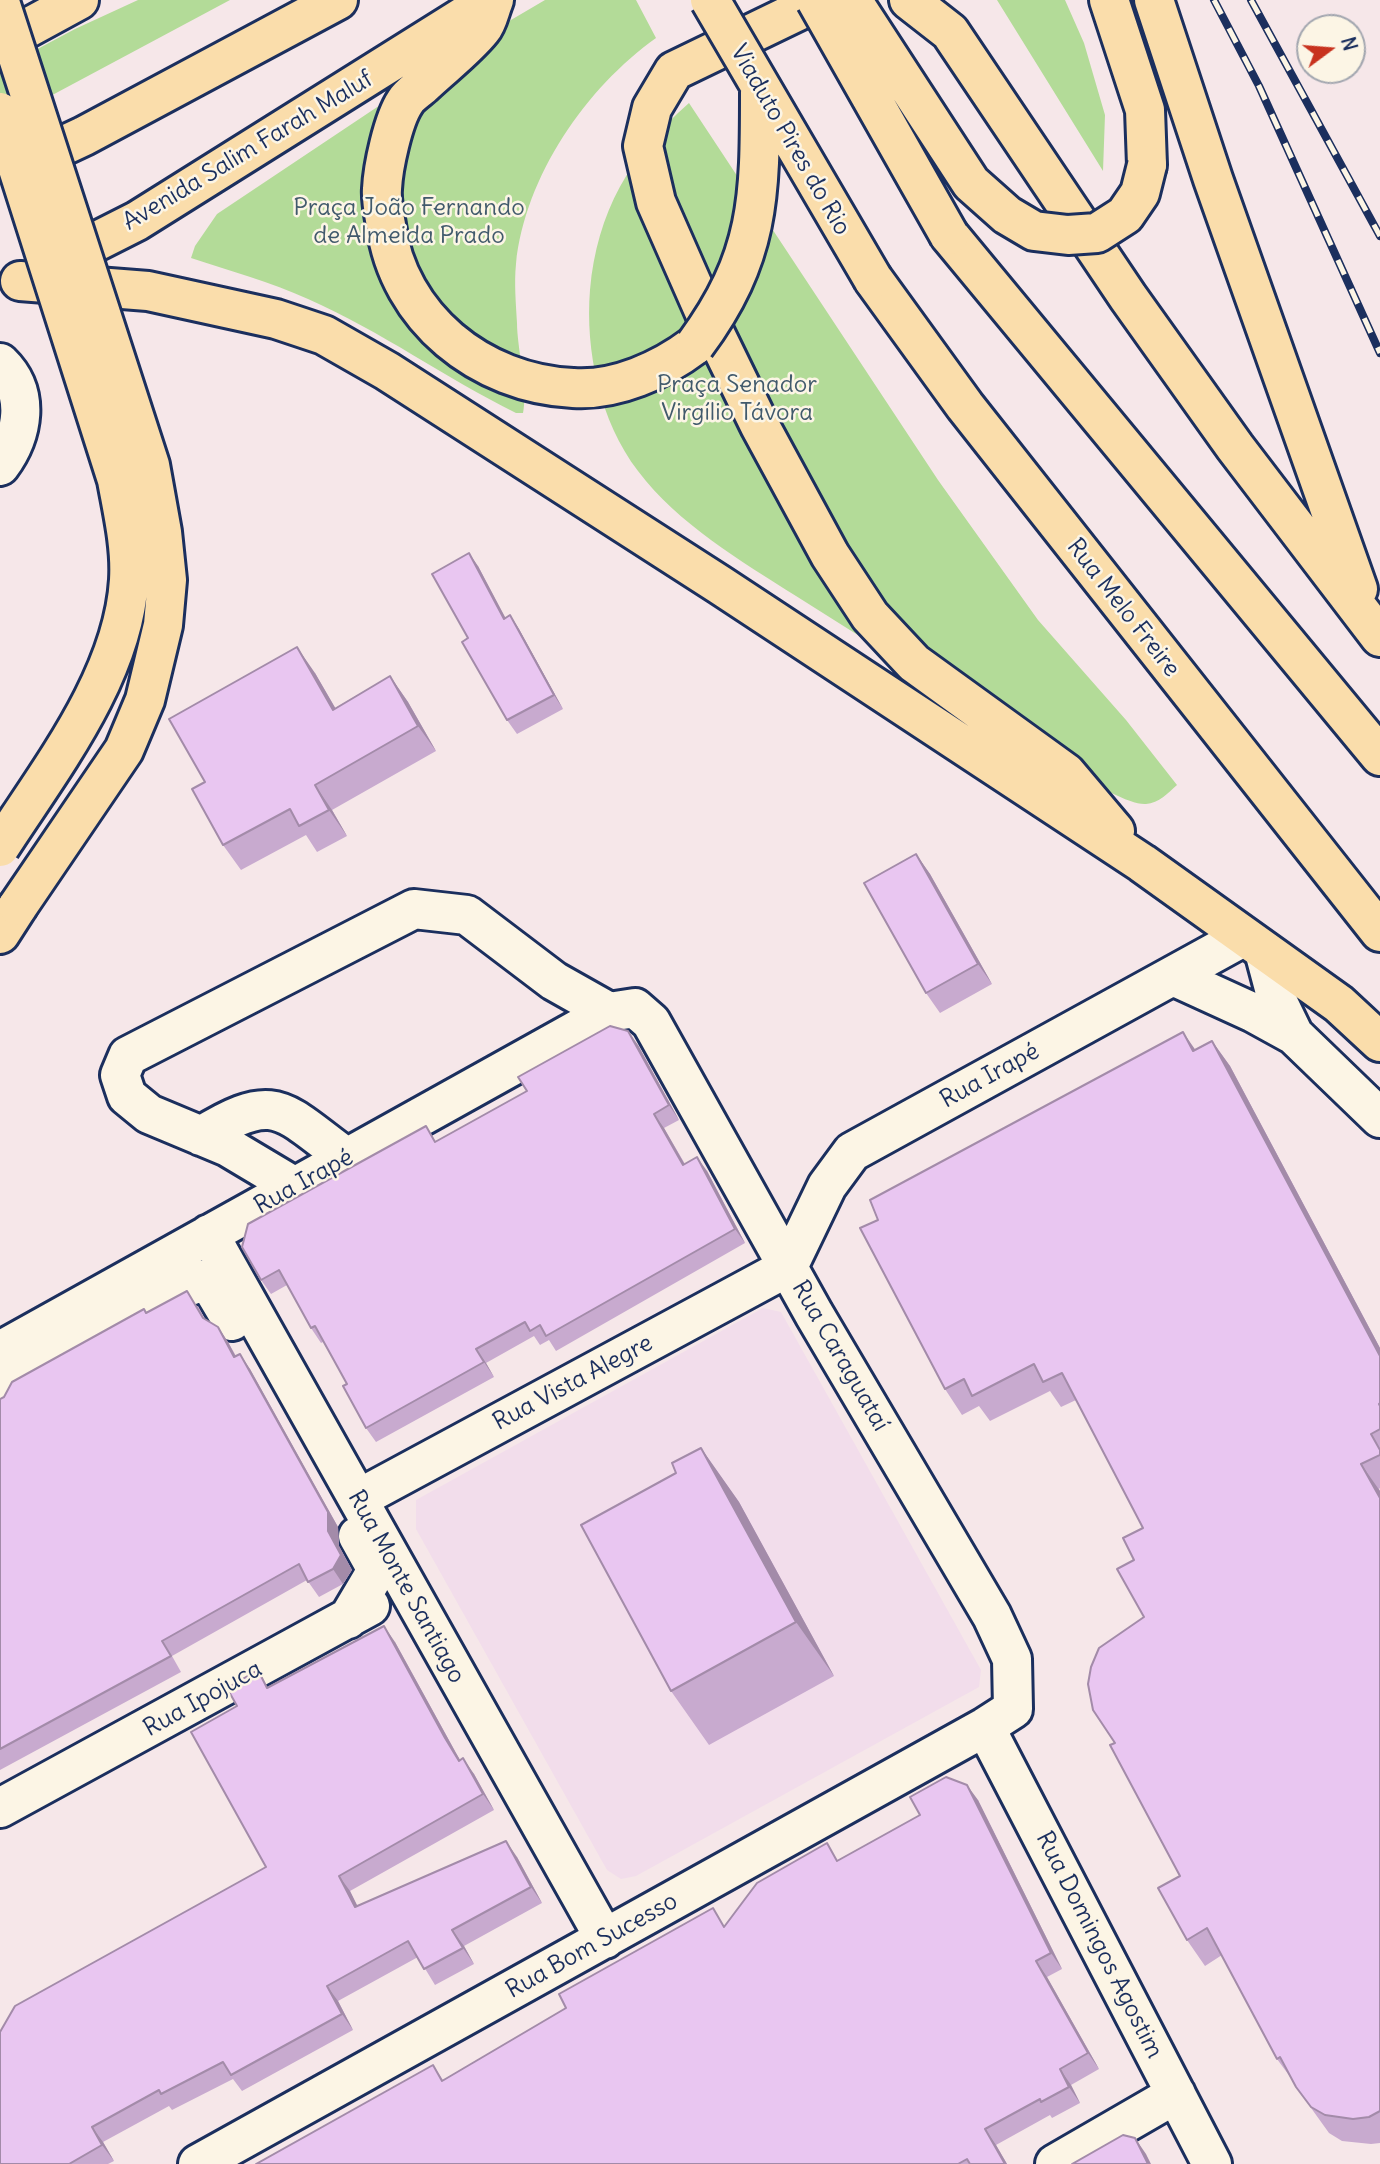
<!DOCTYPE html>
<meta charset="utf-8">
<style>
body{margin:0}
#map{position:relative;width:1380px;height:2164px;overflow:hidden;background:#f6e7e9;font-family:Delius,sans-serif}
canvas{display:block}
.north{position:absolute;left:1296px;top:14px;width:70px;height:70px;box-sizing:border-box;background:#fcf5e5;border:2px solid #a2a6af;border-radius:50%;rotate:74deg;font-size:19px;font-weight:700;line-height:28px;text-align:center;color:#1b2f5e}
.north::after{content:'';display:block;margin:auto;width:24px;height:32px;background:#c8321e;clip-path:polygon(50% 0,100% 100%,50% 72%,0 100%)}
</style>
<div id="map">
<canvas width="1380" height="2164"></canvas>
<div class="north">N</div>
</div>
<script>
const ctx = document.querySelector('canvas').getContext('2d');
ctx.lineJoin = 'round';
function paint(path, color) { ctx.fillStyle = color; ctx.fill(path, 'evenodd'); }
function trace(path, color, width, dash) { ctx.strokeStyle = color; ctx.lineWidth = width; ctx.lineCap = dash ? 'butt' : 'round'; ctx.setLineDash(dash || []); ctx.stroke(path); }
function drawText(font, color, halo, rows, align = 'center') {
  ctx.font = font + ' Delius,sans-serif'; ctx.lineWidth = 5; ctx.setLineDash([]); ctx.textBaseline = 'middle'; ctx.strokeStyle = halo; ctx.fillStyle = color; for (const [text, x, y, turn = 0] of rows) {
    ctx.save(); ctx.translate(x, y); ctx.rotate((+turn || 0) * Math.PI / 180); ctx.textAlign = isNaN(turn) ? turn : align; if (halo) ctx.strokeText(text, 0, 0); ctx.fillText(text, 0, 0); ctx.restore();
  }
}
paint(new Path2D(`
 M 763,1308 L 781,1312 L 981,1670 L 979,1687 L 636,1876 L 621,1879 L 607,1870 L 416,1529 L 416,1500 Z`), '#f2ddeb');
paint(new Path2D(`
 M 138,0 L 230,0 L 0,123 L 0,69 L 75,29 Z
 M 545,0 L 636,0 L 656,38 C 586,88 525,176 516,264 C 514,283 516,304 517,323 C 517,346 528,394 523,413 L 516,413 C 445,378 381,331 308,299 C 271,282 230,271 191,258 L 195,246 L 217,214 L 482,37 Z
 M 997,0 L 1065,0 L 1084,43 L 1105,115 L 1103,171 Z
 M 689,103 L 938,480 L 1038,620 L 1126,720 L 1177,785 C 1168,793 1159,803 1146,804 C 1119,807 1008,730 980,712 C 919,673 857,635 796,596 C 741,561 678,524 638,471 C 600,421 585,351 590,290 C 597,212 630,155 689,103 Z`), '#b3db98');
const minor = new Path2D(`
 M 0,363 C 31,393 23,435 0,466
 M 1264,951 L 1277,1000 L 1294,1035
 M 1173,976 L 1254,1013 L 1294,1035 L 1380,1118
 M 201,1136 C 277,1089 282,1111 347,1158
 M 295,1187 L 228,1147 L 149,1114 L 127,1096 L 120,1075 L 128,1056 L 414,909 L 467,915 L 554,981 L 609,1012
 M 209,1234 L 605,1939
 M 788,1267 L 827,1186 L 852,1152 L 1243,937
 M 0,1351 L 609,1012 L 635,1008 L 651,1022 L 814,1314 L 992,1616 L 1012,1659 L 1013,1709 L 985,1727 L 198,2164
 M 0,1396 L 5,1382 L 147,1303 L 207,1279 L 232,1321
 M 358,1499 L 788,1267
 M 348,1619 L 377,1570 L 358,1536
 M 985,1727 L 1212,2164
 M 0,1808 L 370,1606
 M 1055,2164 L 1176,2094`);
const major = new Path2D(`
 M 0,934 L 18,906`);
const highway = new Path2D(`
 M 494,0 C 490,9 488,22 482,29 C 466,49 443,66 424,84 C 419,89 409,95 405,102 C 393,120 383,167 382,189 C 381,200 384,214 386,225 C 398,318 481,384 573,388 C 616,391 662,370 695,345
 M 821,0 L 674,71 L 652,108 L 643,146 L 656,202 L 704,311 L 760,426 L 830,555 L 870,616 L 914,663 L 1066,773 L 1115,831
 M 909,0 L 950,32 L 1128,297 L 1235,447 L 1380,637
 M 1109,0 L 1145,110 L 1147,165
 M 1154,0 L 1213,179 L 1358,589
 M 0,43 L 79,0
 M 18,167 L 84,136 L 338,0
 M 949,235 L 1380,756
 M 52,264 L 137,221 L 485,3
 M 873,279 L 965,406 L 1380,932
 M 20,281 L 148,291 L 276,319 L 324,335 L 387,371 L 720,585 L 1142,863 L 1339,1004 L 1380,1042`);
trace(minor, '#1b2f5e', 44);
trace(major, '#1b2f5e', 44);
trace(highway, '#1b2f5e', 44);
trace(minor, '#fcf5e5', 38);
trace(major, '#faddab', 38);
trace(highway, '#faddab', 38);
const rail = new Path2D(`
 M 1214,0 L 1259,86 L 1380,353
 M 1251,0 L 1380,236`);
trace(rail, '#1b2f5e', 8);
trace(rail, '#fcf5e5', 5, [16]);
const majorBridge = new Path2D(`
 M 0,2 L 150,465 L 162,532 L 167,580 L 163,625 L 145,700 L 124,750 L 18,906
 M 0,112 L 117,480 C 123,513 131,547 129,580 C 123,677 51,768 0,847`);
const highwayBridge = new Path2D(`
 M 710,0 L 873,279
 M 816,0 L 949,235
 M 852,0 L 971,183 L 1007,215 L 1034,231 L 1068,235 L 1097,233 L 1125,215 L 1140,193 L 1147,165
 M 695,345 C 760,257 760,197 760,92`);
trace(majorBridge, '#1b2f5e', 44, []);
trace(highwayBridge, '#1b2f5e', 44, []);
trace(majorBridge, '#faddab', 38);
trace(highwayBridge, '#faddab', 38);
paint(new Path2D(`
 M 478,566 L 505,618 L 510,615 L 519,629 L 563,709 L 517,734 L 507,720 L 468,638 Z
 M 315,673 L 335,708 L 390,676 L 408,702 L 436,751 L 332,810 L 347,836 L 317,852 L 306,835 L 241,870 L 223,845 L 205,782 Z
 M 916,854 L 930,874 L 992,984 L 940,1013 L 926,993 Z
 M 1212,1041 L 1230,1066 L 1380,1348 L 1380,1488 L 1379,1489 L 1380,1491 L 1380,2143 L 1371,2144 L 1342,2141 L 1329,2133 L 1296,2087 L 1291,2078 L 1277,2059 L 1222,1955 L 1205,1966 L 1187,1940 L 1180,1876 L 1115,1743 L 1144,1617 L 1134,1560 L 1143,1528 L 1076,1400 L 1061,1407 L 1050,1391 L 990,1421 L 979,1406 L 962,1415 L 945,1389 L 878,1220 Z
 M 638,1045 L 679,1120 L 664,1128 L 685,1164 L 707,1171 L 745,1243 L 556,1351 L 549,1340 L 540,1345 L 534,1336 L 486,1363 L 494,1377 L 376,1442 L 366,1428 L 347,1384 L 323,1342 L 321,1343 L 311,1328 L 287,1285 L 271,1294 L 261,1280 L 436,1141 Z
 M 198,1306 L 205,1319 L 218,1327 L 228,1342 L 236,1356 L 250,1369 L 338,1527 L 339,1546 L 352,1570 L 343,1584 L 319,1597 L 307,1580 L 172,1656 L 181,1672 L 0,1770 L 0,1399 L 147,1313 Z
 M 701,1448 L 739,1502 L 834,1676 L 709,1745 L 671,1691 L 676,1473 Z
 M 395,1642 L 456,1753 L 460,1760 L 474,1774 L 494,1810 L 350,1891 L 357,1906 L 517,1857 L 542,1903 L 464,1946 L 474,1964 L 435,1985 L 418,1957 L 338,2001 L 353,2030 L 242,2091 L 233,2079 L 172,2110 L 169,2106 L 103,2142 L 114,2161 L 108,2164 L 0,2164 L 266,1867 L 237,1706 L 269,1687 Z
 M 978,1800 L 1062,1969 L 1047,1977 L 1099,2069 L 1071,2085 L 1080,2103 L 1052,2118 L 1050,2115 L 996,2145 L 1007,2164 L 256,2164 L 433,2065 L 443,2080 L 725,1925 L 839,1860 Z`), '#c8aacf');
paint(new Path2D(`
 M 469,553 L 478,566 L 513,632 L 504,619 Z
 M 510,615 L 519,629 L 563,709 L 554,695 Z
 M 297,647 L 315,673 L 351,735 L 333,710 Z
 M 390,676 L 408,702 L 436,751 L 418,726 Z
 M 315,785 L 332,810 L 347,836 L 329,810 Z
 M 916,854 L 930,874 L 992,984 L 978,964 Z
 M 628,1031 L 638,1045 L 679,1120 L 669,1105 Z
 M 1183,1032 L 1201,1058 L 1193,1051 Z
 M 1212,1041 L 1230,1066 L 1380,1348 L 1380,1356 Z
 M 654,1114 L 664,1128 L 693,1179 L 683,1165 Z
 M 697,1157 L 707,1171 L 745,1243 L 735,1229 Z
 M 218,1327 L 228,1342 L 244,1372 L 234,1357 Z
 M 476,1349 L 486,1363 L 494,1377 L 484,1362 Z
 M 240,1354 L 250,1369 L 338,1527 L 339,1546 L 352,1570 L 343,1584 L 333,1569 Z
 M 701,1448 L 739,1502 L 834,1676 L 796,1622 Z
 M 1361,1464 L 1380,1491 L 1380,1498 Z
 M 384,1626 L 395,1642 L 456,1753 L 470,1777 L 445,1738 Z
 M 463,1758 L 474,1774 L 494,1810 L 483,1794 Z
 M 967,1785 L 978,1800 L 1062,1969 L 1051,1953 Z
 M 506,1841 L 517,1857 L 542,1903 L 531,1887 Z
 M 339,1876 L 350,1891 L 366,1923 L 355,1907 Z
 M 452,1930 L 464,1946 L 474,1964 L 463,1948 Z
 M 1036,1961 L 1047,1977 L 1099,2069 L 1088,2053 Z
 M 327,1986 L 338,2001 L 353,2030 L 342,2014 Z
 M 1060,2069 L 1071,2085 L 1080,2103 L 1069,2087 Z
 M 92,2127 L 103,2142 L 114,2161 L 102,2145 Z
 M 985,2129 L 996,2145 L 1007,2164 L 1005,2164 Z
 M 1135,2138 L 1146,2154 L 1151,2164 L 1148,2164 Z`), '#a38ba9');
const building = new Path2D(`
 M 469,553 L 504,619 L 510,615 L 554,695 L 507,720 L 462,642 L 468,638 L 432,574 Z
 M 297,647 L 333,710 L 390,676 L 418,726 L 315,785 L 329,810 L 299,826 L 290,809 L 223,845 L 192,789 L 205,782 L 169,719 Z
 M 916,854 L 978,964 L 926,993 L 864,883 Z
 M 610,1026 L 628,1031 L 669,1105 L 654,1114 L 683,1165 L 697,1157 L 735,1229 L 546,1336 L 540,1325 L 530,1331 L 525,1322 L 476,1349 L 484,1362 L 366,1428 L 343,1386 L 347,1384 L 315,1326 L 311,1328 L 279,1270 L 261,1280 L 242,1247 L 248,1224 L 426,1126 L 435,1142 L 527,1091 L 518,1077 Z
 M 1183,1032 L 1193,1051 L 1212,1041 L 1380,1356 L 1380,1403 L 1379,1404 L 1380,1406 L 1380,1429 L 1371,1434 L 1380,1450 L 1380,1455 L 1361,1464 L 1380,1498 L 1380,2111 L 1369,2117 L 1353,2119 L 1325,2115 L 1311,2107 L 1296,2087 L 1280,2057 L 1277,2059 L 1207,1928 L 1187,1940 L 1158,1888 L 1180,1876 L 1110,1745 L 1115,1743 L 1093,1710 L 1088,1684 L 1091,1667 L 1099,1648 L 1144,1617 L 1117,1569 L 1134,1560 L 1123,1538 L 1143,1528 L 1062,1373 L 1043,1382 L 1034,1364 L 972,1396 L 964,1379 L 945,1389 L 860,1228 L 878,1220 L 870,1200 Z
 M 187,1291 L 203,1318 L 218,1327 L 234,1357 L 240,1354 L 328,1512 L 328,1531 L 341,1555 L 333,1569 L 308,1582 L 299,1564 L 162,1641 L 171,1656 L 0,1749 L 0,1399 L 4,1397 L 12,1382 L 144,1309 L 146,1313 Z
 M 701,1448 L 796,1622 L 671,1691 L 581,1525 L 676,1473 L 672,1463 Z
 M 384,1626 L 445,1738 L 459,1761 L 463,1758 L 483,1794 L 339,1876 L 355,1907 L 506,1841 L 531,1887 L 452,1930 L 463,1948 L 424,1969 L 408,1941 L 327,1986 L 342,2014 L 231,2075 L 223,2062 L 161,2094 L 159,2090 L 92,2127 L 102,2145 L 69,2164 L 0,2164 L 0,2032 L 15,2006 L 266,1867 L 191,1732 L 237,1706 L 227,1688 L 258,1670 L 267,1688 Z
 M 946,1777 L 967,1785 L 1051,1953 L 1036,1961 L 1088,2053 L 1060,2069 L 1069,2087 L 1041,2102 L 1040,2099 L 985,2129 L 1005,2164 L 970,2164 L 967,2159 L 958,2164 L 256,2164 L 433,2065 L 442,2081 L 566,2008 L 559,1994 L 713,1908 L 724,1927 L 757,1883 L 827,1843 L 837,1861 L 920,1815 L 910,1797 Z
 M 1123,2135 L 1135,2138 L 1148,2164 L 1072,2164 Z`);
paint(building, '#e9c6f1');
trace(building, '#a38ba9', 2);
drawText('24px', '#1b2f5e', '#fcf5e5', [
 ["Viaduto Pires do Rio",790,140,60],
 ["Avenida Salim Farah Maluf",248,151,-31],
 ["Rua Melo Freire",1123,608,52],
 ["Rua Irapé",990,1076,-29],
 ["Rua Irapé",304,1182,-29],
 ["Rua Caraguataí",840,1356,60],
 ["Rua Vista Alegre",573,1383,-28],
 ["Rua Monte Santiago",406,1587,61],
 ["Rua Ipojuca",203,1699,-29],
 ["Rua Domingos Agostim",1099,1945,63],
 ["Rua Bom Sucesso",592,1946,-29]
]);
drawText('24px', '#415a6c', '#fcf5e5', [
 ["Praça João Fernando",409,208],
 ["de Almeida Prado",409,236],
 ["Praça Senador",737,385],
 ["Virgílio Távora",737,413]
]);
</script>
